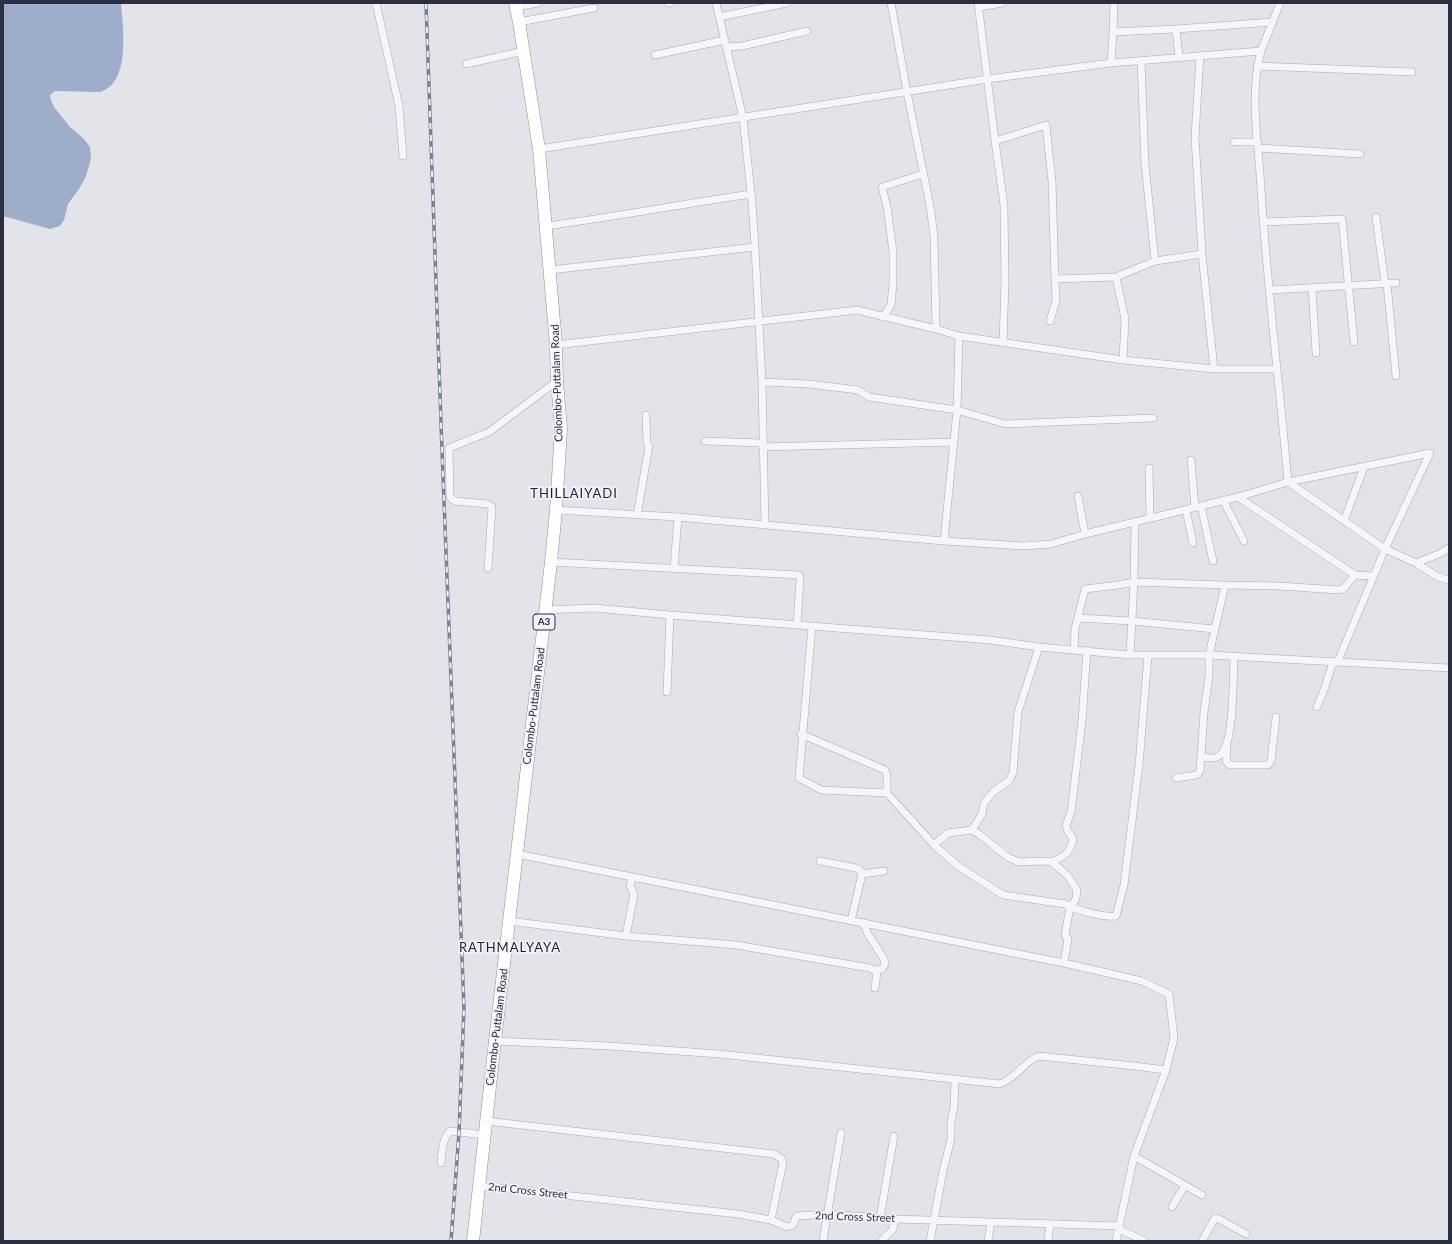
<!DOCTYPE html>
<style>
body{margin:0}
#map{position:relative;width:1452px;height:1244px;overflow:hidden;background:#e2e4ea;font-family:Lato,sans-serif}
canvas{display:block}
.frame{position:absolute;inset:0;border:4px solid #2a3042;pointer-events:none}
</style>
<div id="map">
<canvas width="1452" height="1244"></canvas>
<div class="frame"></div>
</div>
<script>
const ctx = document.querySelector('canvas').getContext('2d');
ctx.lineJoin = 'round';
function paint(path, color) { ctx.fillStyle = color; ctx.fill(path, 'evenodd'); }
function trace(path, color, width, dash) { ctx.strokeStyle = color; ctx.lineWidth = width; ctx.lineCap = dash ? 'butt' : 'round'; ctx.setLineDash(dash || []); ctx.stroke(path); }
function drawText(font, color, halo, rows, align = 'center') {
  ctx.font = font + ' Lato,sans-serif'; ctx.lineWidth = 3.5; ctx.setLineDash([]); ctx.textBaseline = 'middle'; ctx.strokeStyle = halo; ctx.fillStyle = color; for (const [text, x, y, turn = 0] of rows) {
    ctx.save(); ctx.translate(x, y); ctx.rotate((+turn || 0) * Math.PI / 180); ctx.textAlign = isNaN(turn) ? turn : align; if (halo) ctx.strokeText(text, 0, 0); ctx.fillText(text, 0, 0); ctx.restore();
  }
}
paint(new Path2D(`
 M 3,3 L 121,3 C 123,28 131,83 100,92 L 55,91 L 50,95 L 51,100 L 54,107 L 70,127 L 84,139 L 90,147 L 91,159 L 86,176 L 79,189 L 68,204 L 64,220 L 60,226 L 50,229 L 3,216 Z`), '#9eadca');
const street = new Path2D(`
 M 376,3 L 399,106 L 403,156
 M 668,3 L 670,3
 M 716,3 L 743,118 L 739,118
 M 891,3 L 907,92 L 930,206 L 934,236 L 936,329
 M 978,3 L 995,141 L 1046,125 L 1052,181 L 1055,279 L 1116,277
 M 1114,3 L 1113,32 L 1176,29
 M 516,7 L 538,3
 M 979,7 L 1002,3
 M 719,17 L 787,3
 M 519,22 L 594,8
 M 726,47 L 742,46 L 807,31
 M 655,55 L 725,40
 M 1200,56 L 1195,137 L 1202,254 L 1214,369
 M 1179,57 L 1176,29 L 1273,22
 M 1141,60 L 1145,164 L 1155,261 L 1202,254
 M 1111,63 L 1113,32
 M 466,64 L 524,51
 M 1257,66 L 1412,72
 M 743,118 L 752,202 L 755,247 L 762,382 L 765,525
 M 995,141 L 1004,205 L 1005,283 L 1003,343
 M 1234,142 L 1258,142
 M 1258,148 L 1360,154
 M 539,149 L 988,79 L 1111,63 L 1261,51 L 1280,3
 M 1376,217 L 1385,284
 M 1263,222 L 1342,219 L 1354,342
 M 546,226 C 615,217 682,204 751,194
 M 550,270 L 755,247
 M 1387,284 L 1396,376
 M 1312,288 L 1316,353
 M 1270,290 L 1396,283
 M 883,317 L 891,305 L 893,283 L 893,252 L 887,207 L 882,187 L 923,174
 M 1050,321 L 1056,300 L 1055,279
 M 556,345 L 857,310 L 936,329 L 959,336 L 1123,360 L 1214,369 L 1277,369
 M 1123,360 L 1125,319 L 1116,277 L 1155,261
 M 762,382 L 809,384 L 858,390 L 869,397 L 957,410 L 959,336
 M 705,441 L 762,443
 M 762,447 L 954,442
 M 1191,460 L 1195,508
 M 1149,468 L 1150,518
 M 1288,482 L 1430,453 L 1385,549 L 1416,563 L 1438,577 L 1449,580
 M 1288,482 L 1385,549 L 1338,661 L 1332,665 L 1324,690 L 1317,707
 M 1078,496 L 1085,534
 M 1238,497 L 1355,575
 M 1223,500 L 1244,541
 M 1201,506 L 1213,561
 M 556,510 L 678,517 L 944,541 L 1024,546 L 1051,544 L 1085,534 L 1238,497 L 1288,482 C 1279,380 1266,277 1260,174 C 1257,134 1250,91 1261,51
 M 1186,510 L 1193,543
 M 637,515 L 649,446 L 647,443 L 646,415
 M 1344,521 L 1364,467
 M 944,541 L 957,410 L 1005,424 L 1153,418
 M 551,562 L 799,575 L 800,579 L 797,625
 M 1416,563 L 1439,554 L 1449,548
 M 488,568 L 492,507 L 488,504 L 455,501 L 450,497 L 449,448 L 489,432 L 557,381
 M 674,568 L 678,517
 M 1225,585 L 1280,586 L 1338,590 L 1343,589 L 1355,575 L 1373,576
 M 545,610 L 595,608 L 670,615 L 990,640 L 1039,647 L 1130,655 L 1209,655 L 1449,668
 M 1079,618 L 1131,621 L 1215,629
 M 1074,649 L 1075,629 L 1085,589 L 1118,585 L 1134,582 L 1225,585 L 1209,655 L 1209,676 L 1204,712 L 1200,771 L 1197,775 L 1176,778
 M 1130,655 L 1134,582 L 1135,522
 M 667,692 L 670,615
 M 801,734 L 885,770 L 887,775 L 887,793 L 821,790 L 799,778 L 812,626
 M 1227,747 L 1226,761 L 1230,765 L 1268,765 L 1271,761 L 1276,717
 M 1202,757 C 1209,758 1217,760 1222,753 C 1234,740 1233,677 1234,657
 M 887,793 L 934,845 L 958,866 L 1003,895 L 1065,904 C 1074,910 1106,918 1116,916 L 1124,885 L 1139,765 L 1148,655
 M 972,830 L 982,814 L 984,803 L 994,791 L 1009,781 L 1013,773 L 1018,712 L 1039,647
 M 934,845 L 948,833 L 972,830 L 979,834 L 1009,858 L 1019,862 L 1044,861 L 1052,862 L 1068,876 L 1077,890 L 1076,899 L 1070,907 L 1065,935 L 1068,939 L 1064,963
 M 517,854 L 1064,963 L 1142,981 L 1169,994 L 1174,1038 L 1166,1070
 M 820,861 L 856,868 L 860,870 L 862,874
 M 1052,862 C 1065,856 1070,853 1073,839 L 1067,830 L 1066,825 L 1071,812 L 1082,721 L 1087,650
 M 862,874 L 884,871
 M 509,921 L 626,936 L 736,945 L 870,968 L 877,972 L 875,988
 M 851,921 L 862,874
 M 863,923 L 868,934 L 884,959 L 885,964 L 882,969 L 875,970
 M 626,936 L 634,894 L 630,886 L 632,877
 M 495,1041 L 609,1046 L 719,1054 L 1000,1084 C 1017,1078 1023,1062 1039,1056 L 1134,1066 L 1166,1070 L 1134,1156 L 1116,1241
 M 486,1121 L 774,1154 L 782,1159 L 783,1163 L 771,1220
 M 1134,1156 L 1202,1195
 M 441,1163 C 442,1153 442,1139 450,1131 L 485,1135
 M 480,1186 L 738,1214 L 771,1220 L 787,1227 L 793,1225 L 796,1217 L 798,1216 L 827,1214 L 895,1219 L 1120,1226
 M 1172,1207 L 1185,1185
 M 880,1218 L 894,1136
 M 1119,1229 L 1144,1241
 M 823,1241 L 841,1133
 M 881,1241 L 893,1229 L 895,1219
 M 930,1241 L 943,1171 L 951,1139 L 951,1122 L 954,1107 L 955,1079
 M 988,1241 L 991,1222
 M 1048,1241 L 1050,1224
 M 1202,1241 L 1215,1218 L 1219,1219 L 1246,1234`);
const highway = new Path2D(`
 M 473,1241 L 495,1041 L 551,562 L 556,510 L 561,429 L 557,381 L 556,345 L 539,149 L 519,22 L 515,3`);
trace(street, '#a7aab4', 8);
trace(highway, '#898fa1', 13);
trace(street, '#f5f6f8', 7);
trace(highway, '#fff', 12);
const rail = new Path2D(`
 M 426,3 L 442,450 L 464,1008 L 459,1132 L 451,1241`);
trace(rail, '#7c8194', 3.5);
trace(rail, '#f2f3f8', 2, [6]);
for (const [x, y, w] of [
 [544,622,22]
]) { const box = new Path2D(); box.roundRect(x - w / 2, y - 8, w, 16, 3); ctx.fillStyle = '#f2f3f8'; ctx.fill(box); trace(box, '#2a3042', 1); }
drawText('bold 10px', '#2a3042', null, [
 ["A3",544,622]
]);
drawText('11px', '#2a3042', '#f2f3f8', [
 ["Colombo-Puttalam Road",557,383,-92],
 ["Colombo-Puttalam Road",534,706,-83],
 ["Colombo-Puttalam Road",497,1027,-83],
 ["2nd Cross Street",528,1191,6],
 ["2nd Cross Street",855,1217,2]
]);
ctx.letterSpacing = '1px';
drawText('13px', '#1c2133', '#f2f3f8', [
 ["THILLAIYADI",574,494],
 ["RATHMALYAYA",510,948]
]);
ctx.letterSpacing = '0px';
</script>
